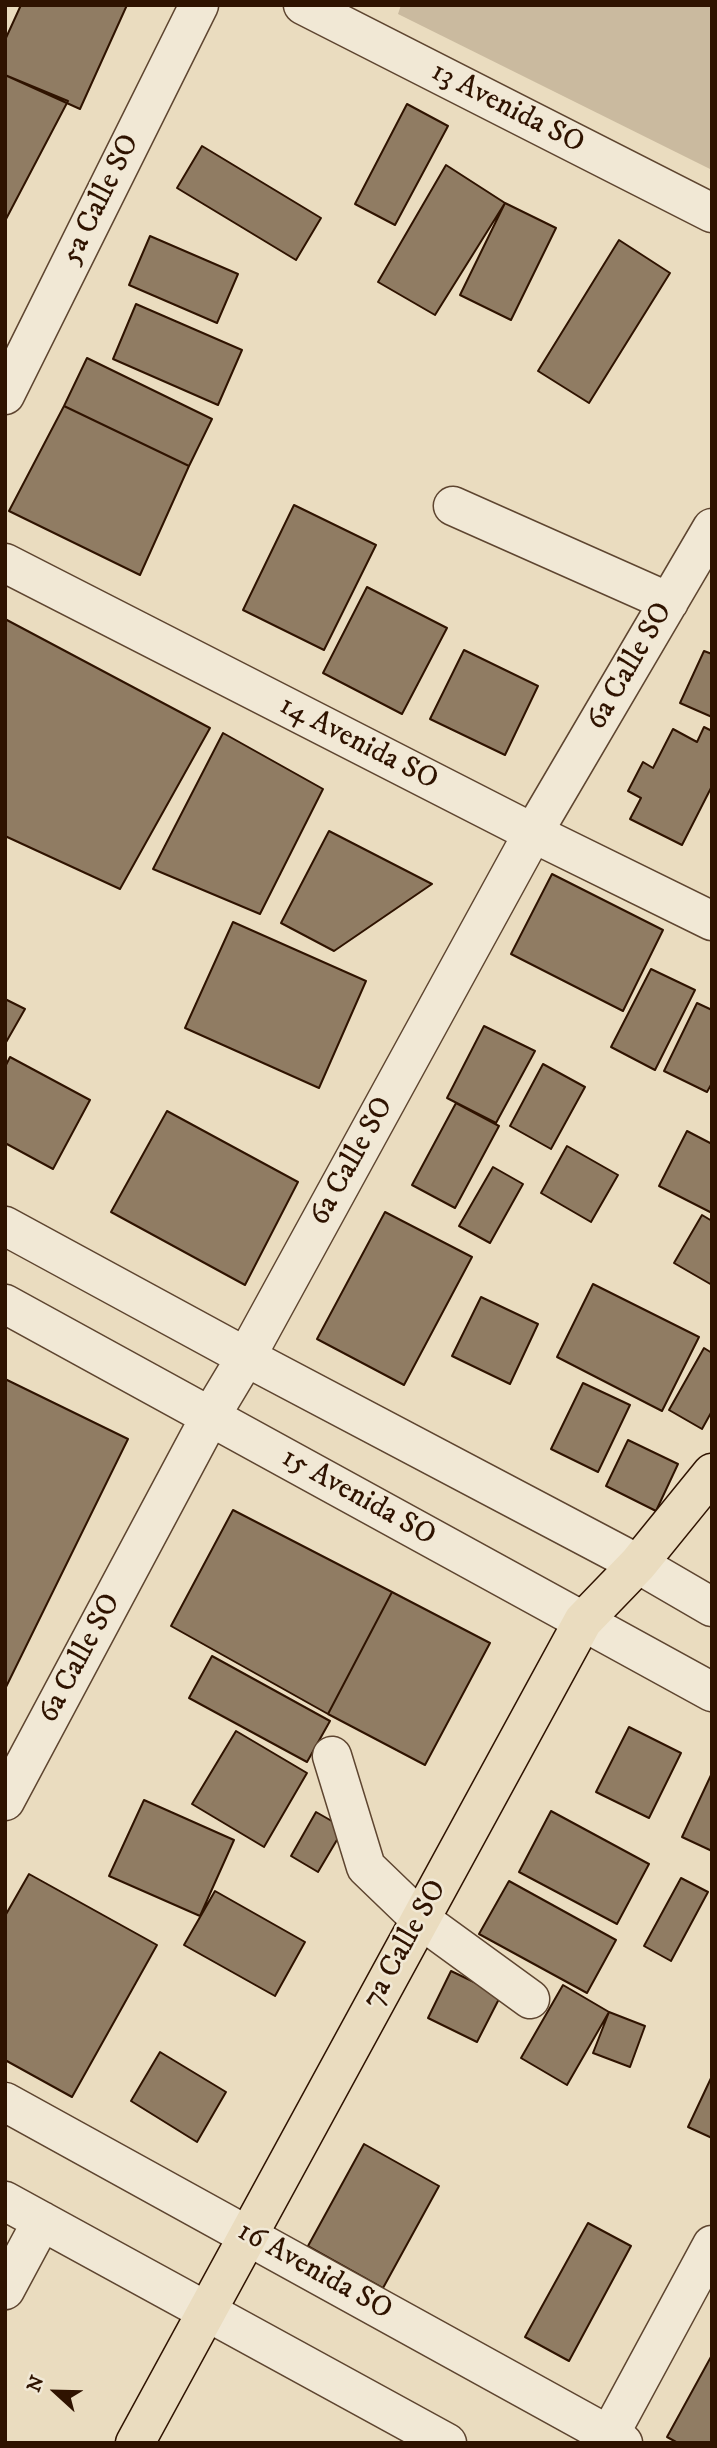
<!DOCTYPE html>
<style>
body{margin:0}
#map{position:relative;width:717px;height:2448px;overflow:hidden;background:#eadcbf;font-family:"IM FELL DW Pica",serif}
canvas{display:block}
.frame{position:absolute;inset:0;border:7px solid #2f1300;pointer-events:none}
.north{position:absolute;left:21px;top:2357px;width:70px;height:70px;-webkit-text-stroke:5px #f1e8d5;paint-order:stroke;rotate:292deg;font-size:19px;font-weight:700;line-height:28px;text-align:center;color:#2f1300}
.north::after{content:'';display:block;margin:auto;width:24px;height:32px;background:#2f1300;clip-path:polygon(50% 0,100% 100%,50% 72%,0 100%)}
</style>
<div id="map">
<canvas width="717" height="2448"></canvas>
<div class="frame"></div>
<div class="north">N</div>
</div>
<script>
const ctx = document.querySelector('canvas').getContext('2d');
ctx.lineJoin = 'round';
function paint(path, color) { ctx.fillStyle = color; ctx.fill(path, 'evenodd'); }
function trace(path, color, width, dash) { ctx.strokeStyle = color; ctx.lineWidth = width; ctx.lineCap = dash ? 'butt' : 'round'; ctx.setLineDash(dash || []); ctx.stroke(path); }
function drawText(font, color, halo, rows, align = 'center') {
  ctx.font = font + ' "IM FELL DW Pica",serif'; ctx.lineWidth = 5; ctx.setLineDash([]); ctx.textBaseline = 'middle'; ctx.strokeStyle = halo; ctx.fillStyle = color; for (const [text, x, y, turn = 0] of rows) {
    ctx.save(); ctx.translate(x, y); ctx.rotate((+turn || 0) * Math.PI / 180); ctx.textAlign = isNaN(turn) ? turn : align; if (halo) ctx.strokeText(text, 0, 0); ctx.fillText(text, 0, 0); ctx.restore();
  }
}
paint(new Path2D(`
 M 401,5 L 712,5 L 712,170 L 398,14 Z`), '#caba9f');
const building = new Path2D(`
 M 21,5 L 127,5 L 80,109 L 5,75 L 5,40 Z
 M 5,75 L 68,101 L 5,221 Z
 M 407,104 L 448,126 L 395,225 L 355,204 Z
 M 202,146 L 321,218 L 296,260 L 177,188 Z
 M 446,165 L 505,203 L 435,315 L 378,282 Z
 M 505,203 L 556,228 L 511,320 L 460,295 Z
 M 150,236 L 238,274 L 217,323 L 129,285 Z
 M 619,240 L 670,273 L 589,403 L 538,371 Z
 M 136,304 L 242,350 L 218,405 L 113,359 Z
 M 87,358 L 212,419 L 189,466 L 64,406 Z
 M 64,406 L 189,466 L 140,575 L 9,511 Z
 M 294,505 L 376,545 L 324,650 L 243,610 Z
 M 367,587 L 447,628 L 402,714 L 323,673 Z
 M 5,619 L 210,728 L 120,889 L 5,836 Z
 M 464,650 L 538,686 L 505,755 L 430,719 Z
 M 704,651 L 712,654 L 712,717 L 680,703 Z
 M 704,727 L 712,731 L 712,786 L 682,845 L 630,819 L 641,798 L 628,791 L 643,762 L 653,768 L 673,729 L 697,742 Z
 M 223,733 L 323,789 L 260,914 L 153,869 Z
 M 329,831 L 432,884 L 334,951 L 281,923 Z
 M 552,874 L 663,930 L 623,1011 L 511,954 Z
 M 233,922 L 366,981 L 319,1088 L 185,1028 Z
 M 651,969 L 695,990 L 655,1070 L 611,1047 Z
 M 5,999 L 25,1009 L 5,1044 Z
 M 697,1003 L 712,1010 L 712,1083 L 707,1092 L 664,1071 Z
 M 484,1026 L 535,1051 L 496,1123 L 447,1098 Z
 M 10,1057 L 90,1100 L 53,1169 L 5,1143 L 5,1067 Z
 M 543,1064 L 585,1087 L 551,1149 L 510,1126 Z
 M 456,1103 L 499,1126 L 455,1208 L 412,1185 Z
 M 167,1111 L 298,1182 L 245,1285 L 111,1212 Z
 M 687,1131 L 712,1144 L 712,1213 L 659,1186 Z
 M 567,1146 L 618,1175 L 591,1222 L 541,1193 Z
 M 493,1167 L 523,1184 L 490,1243 L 459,1226 Z
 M 385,1212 L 472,1257 L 404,1385 L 317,1339 Z
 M 702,1215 L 712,1221 L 712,1285 L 674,1263 Z
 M 593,1284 L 699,1337 L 662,1411 L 557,1357 Z
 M 481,1297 L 538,1324 L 510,1384 L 452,1356 Z
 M 704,1348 L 712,1353 L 712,1411 L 702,1429 L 669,1410 Z
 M 5,1379 L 128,1439 L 5,1689 Z
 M 583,1383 L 630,1405 L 598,1472 L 551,1449 Z
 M 628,1440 L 678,1464 L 656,1511 L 606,1486 Z
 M 233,1510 L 392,1592 L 328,1714 L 171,1626 Z
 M 392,1592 L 490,1643 L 425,1765 L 328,1714 Z
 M 212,1656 L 330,1721 L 307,1762 L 189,1698 Z
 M 629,1727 L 681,1753 L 649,1818 L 596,1792 Z
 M 236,1731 L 307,1773 L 264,1847 L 192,1804 Z
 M 712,1773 L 712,1851 L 682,1837 Z
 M 144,1800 L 234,1840 L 200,1916 L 109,1876 Z
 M 551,1811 L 649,1864 L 617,1924 L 519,1872 Z
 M 316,1812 L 344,1828 L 318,1872 L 291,1856 Z
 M 29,1874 L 157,1945 L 72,2097 L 5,2060 L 5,1916 Z
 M 681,1878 L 708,1892 L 671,1961 L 644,1946 Z
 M 509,1881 L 616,1940 L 587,1993 L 479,1934 Z
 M 215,1891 L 305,1942 L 275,1996 L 184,1945 Z
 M 451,1971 L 501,1995 L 477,2042 L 428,2018 Z
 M 563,1985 L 609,2012 L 567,2085 L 521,2058 Z
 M 609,2012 L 645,2026 L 630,2067 L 593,2053 Z
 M 160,2052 L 226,2092 L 197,2142 L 131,2101 Z
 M 712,2076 L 712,2138 L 688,2127 Z
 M 364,2144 L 439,2186 L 383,2288 L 308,2246 Z
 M 588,2223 L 631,2246 L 569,2361 L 525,2337 Z
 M 712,2355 L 712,2443 L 678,2443 L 667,2437 Z`);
paint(building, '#907c63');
trace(building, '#2f1300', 2);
const minor = new Path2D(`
 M 303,5 L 712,213
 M 5,395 L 199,5
 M 453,506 L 669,602
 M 5,563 L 533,833 L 712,921
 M 5,1226 L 246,1357 L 638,1564 L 712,1607
 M 5,1304 L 712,1692
 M 332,1756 L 366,1867 L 420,1919 L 530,1999
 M 5,1801 L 210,1417 L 246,1357 L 533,833 L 712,528
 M 5,2102 L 623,2443
 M 5,2201 L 447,2443
 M 5,2290 L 42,2221
 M 605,2443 L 712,2245`);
const major = new Path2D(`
 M 135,2443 L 583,1621 L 638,1564 L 712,1473`);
trace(minor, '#5e4530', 41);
trace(major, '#2f1300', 41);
trace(minor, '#f1e8d5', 38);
trace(major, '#eadcbf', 38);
drawText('30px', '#2f1300', '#f1e8d5', [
 ["13 Avenida SO",507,109,27],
 ["5a Calle SO",102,200,-64],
 ["6a Calle SO",631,667,-60],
 ["14 Avenida SO",358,744,27],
 ["6a Calle SO",353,1162,-61],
 ["15 Avenida SO",358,1498,29],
 ["6a Calle SO",81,1659,-62],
 ["7a Calle SO",406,1945,-61],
 ["16 Avenida SO",314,2272,29]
]);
</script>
